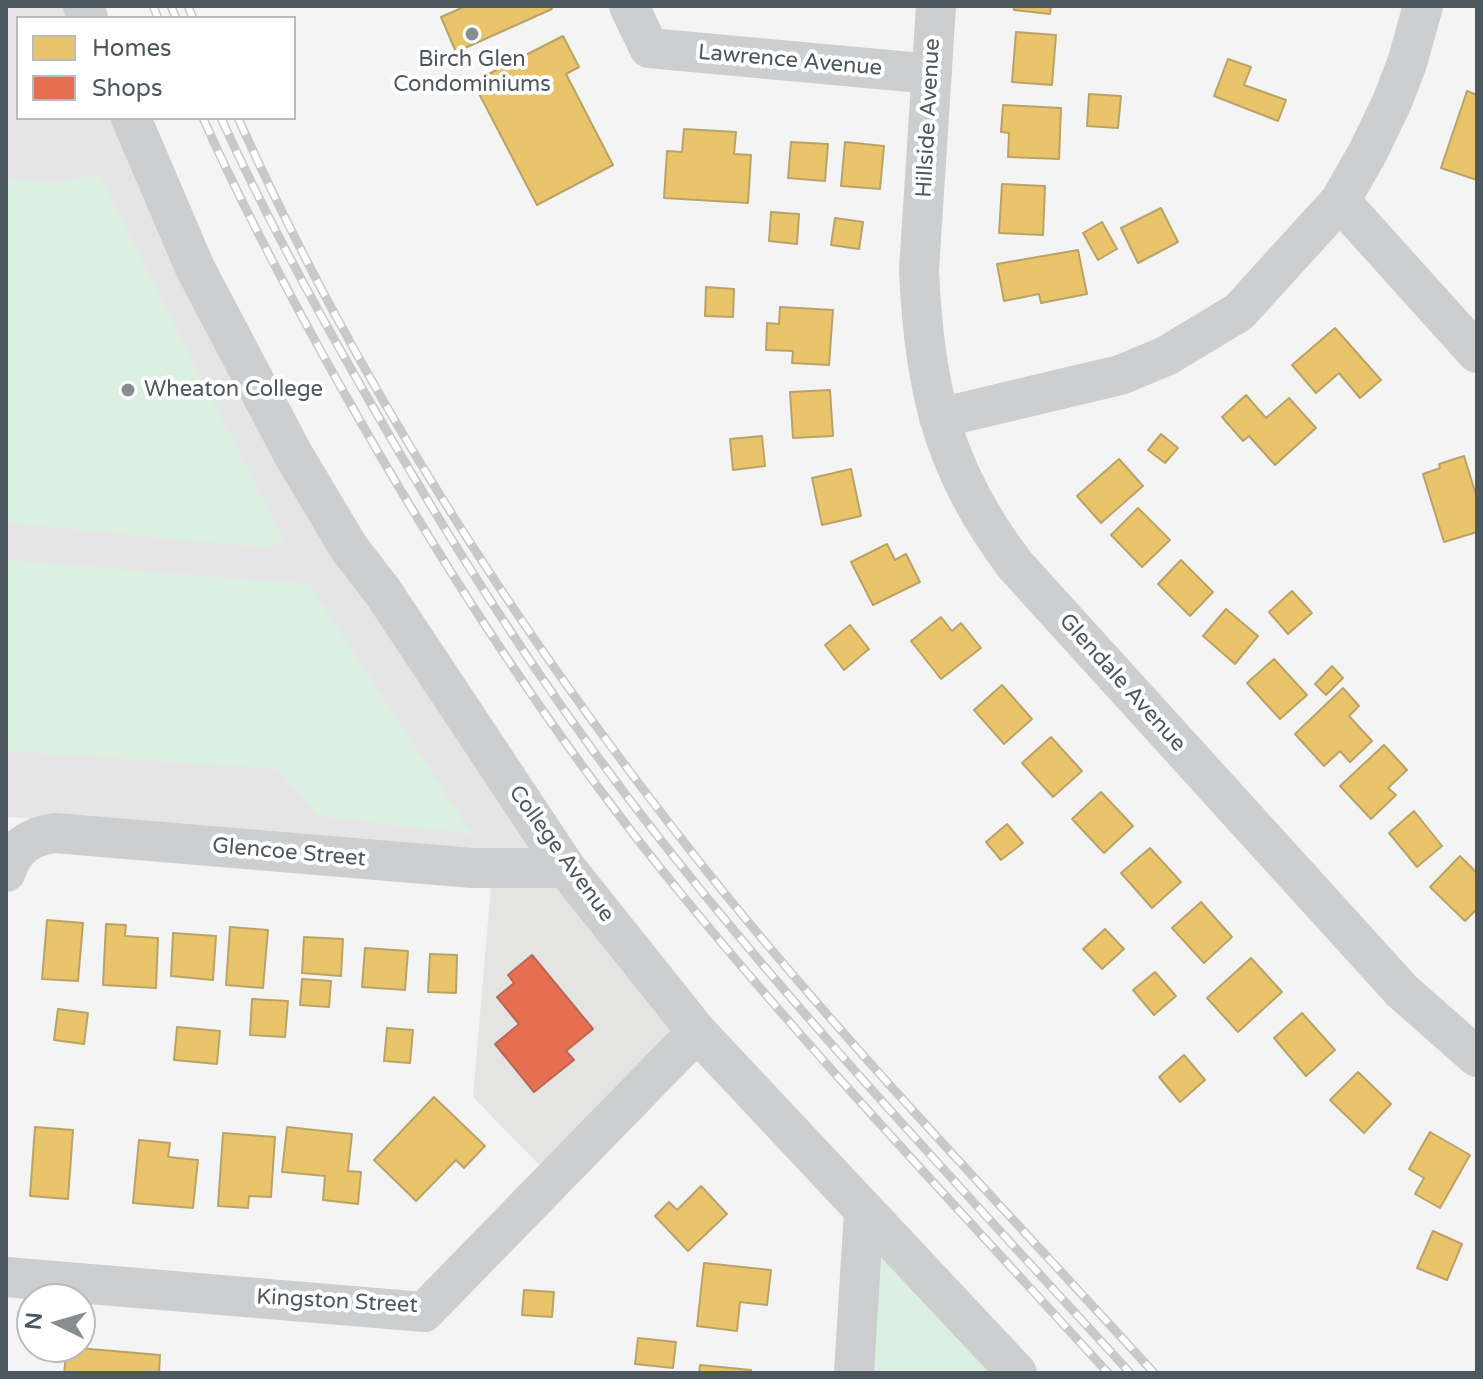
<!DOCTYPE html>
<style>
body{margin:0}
#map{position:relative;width:1483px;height:1379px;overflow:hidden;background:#f4f4f4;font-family:"Varela Round",sans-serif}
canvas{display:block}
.frame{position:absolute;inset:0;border:8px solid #4d575e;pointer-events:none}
.legend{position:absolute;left:16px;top:16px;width:280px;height:104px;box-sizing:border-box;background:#fff;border:2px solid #b8bcbf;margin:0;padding:10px 14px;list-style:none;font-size:24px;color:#4d575e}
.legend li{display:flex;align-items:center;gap:16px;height:40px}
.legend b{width:40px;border:2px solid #b8bcbf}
.north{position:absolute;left:16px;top:1283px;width:80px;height:80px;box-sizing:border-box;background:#fff;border:2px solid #b8bcbf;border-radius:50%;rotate:275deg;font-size:22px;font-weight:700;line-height:32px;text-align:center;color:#4d575e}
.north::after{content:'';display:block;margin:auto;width:28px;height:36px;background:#878e92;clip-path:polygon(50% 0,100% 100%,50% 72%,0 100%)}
</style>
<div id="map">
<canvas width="1483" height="1379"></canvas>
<div class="frame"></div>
<ul class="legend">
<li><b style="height:22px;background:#e9c46a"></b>Homes</li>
<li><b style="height:22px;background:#e76f51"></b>Shops</li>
</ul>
<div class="north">N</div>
</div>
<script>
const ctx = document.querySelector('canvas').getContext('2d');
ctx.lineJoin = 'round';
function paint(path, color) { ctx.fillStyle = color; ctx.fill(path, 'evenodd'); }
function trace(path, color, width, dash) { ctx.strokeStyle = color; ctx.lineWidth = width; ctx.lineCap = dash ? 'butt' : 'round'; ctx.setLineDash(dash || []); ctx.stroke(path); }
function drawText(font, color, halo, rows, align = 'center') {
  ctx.font = font + ' "Varela Round",sans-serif'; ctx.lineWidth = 8; ctx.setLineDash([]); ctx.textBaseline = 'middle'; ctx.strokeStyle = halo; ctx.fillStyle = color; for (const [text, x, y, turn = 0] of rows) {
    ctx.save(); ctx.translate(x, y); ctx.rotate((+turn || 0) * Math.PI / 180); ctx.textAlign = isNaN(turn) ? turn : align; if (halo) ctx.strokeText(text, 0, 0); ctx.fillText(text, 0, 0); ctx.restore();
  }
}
paint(new Path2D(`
 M 492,874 L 563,876 L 691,1032 L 550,1176 L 473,1097 Z`), '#e4e4e2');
paint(new Path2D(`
 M 6,6 L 72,6 L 77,18 L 18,18 L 18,118 L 117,118 L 538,853 L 6,817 Z`), '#e6e5e5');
paint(new Path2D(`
 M 99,174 L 284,541 L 261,547 L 6,523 L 6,176 L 12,179 L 55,183 Z
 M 6,560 L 309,584 L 472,834 L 318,816 L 278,769 L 6,751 Z
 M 871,1228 L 1004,1373 L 862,1373 Z`), '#dcf0e2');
const homes = new Path2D(`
 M 466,6 L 550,6 L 552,9 L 456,52 L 441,17 Z
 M 1014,6 L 1051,6 L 1050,14 L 1014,10 Z
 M 1016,32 L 1056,35 L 1052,85 L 1012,82 Z
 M 563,36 L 579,67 L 566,74 L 613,165 L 537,205 L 473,82 Z
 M 1228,59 L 1251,67 L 1244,85 L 1286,100 L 1278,121 L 1214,96 Z
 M 1467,91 L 1477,95 L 1477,180 L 1441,168 Z
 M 1089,94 L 1121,96 L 1118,128 L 1087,126 Z
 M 1003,105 L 1061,108 L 1059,159 L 1008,157 L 1009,133 L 1001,132 Z
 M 684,129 L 736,132 L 734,154 L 751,155 L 748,203 L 664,198 L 667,151 L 682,152 Z
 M 791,142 L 828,144 L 825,181 L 788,178 Z
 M 845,142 L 884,146 L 880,189 L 841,186 Z
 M 1002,184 L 1045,186 L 1043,235 L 999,233 Z
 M 1161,208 L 1178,242 L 1138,263 L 1121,228 Z
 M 771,212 L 799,214 L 797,244 L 769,241 Z
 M 835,218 L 863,222 L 859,249 L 831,245 Z
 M 1102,222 L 1117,249 L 1098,260 L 1083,233 Z
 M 1078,250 L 1087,294 L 1041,303 L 1039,294 L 1004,301 L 997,264 Z
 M 706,287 L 734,289 L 733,317 L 705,316 Z
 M 780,307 L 833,310 L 829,365 L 792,363 L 793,351 L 766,350 L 767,323 L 779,324 Z
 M 1335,328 L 1381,380 L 1360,398 L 1339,373 L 1316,393 L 1292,365 Z
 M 830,390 L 833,436 L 793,438 L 790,392 Z
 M 1246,395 L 1266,418 L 1289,398 L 1316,428 L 1275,465 L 1249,436 L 1243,441 L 1222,417 Z
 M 1161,434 L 1178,448 L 1165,463 L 1148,450 Z
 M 762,436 L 765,466 L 733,470 L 730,439 Z
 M 1464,456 L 1477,498 L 1477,532 L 1444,542 L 1423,474 L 1440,468 L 1439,464 Z
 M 1119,459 L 1143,486 L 1101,523 L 1077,496 Z
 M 851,469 L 861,516 L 822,525 L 812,478 Z
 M 1138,508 L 1170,540 L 1142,567 L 1111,535 Z
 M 887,544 L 895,560 L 906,554 L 920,582 L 873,605 L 851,562 Z
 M 1181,560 L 1213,592 L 1190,616 L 1158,584 Z
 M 1292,591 L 1312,613 L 1288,634 L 1269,612 Z
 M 1226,609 L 1258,636 L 1235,664 L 1203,636 Z
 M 941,617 L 952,631 L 961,623 L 981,648 L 941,679 L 911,641 Z
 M 850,625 L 869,649 L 844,670 L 825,645 Z
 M 1274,659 L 1307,695 L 1280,719 L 1247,683 Z
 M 1332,666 L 1343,678 L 1326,695 L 1315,684 Z
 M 1002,685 L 1032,719 L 1004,744 L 974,710 Z
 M 1343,688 L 1359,706 L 1349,716 L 1372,741 L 1350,762 L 1340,751 L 1324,766 L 1295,734 Z
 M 1051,737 L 1082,771 L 1053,797 L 1022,763 Z
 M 1384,745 L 1407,770 L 1388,788 L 1396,795 L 1371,819 L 1340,786 Z
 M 1101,792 L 1133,826 L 1104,853 L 1072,819 Z
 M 1414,811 L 1442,846 L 1417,867 L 1389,833 Z
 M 1007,824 L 1023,843 L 1001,860 L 986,842 Z
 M 1150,848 L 1181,882 L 1152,908 L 1121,873 Z
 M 1460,856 L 1477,873 L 1477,909 L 1465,921 L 1430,887 Z
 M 1201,902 L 1232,937 L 1204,963 L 1172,928 Z
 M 47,920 L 83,923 L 78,981 L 42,979 Z
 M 106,924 L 126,925 L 125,936 L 158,938 L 156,988 L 103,985 Z
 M 230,927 L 268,930 L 263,988 L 226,985 Z
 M 1105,929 L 1124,949 L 1102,969 L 1083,949 Z
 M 173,933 L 216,936 L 213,980 L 171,976 Z
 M 304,937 L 343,939 L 341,976 L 302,973 Z
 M 365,948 L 408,951 L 405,990 L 362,987 Z
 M 430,954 L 457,955 L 456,993 L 428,992 Z
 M 1251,958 L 1282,992 L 1238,1032 L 1207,998 Z
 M 1155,972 L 1176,996 L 1154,1015 L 1133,990 Z
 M 302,979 L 331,981 L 329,1007 L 300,1005 Z
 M 252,999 L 288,1001 L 285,1037 L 250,1035 Z
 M 58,1009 L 88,1013 L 84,1044 L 54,1040 Z
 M 1302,1013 L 1335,1050 L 1306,1076 L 1274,1038 Z
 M 177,1027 L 220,1031 L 217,1064 L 174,1060 Z
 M 387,1028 L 413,1030 L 410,1063 L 384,1061 Z
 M 1184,1055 L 1205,1080 L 1180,1102 L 1159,1077 Z
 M 1358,1072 L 1391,1104 L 1364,1133 L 1330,1100 Z
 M 434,1097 L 485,1146 L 464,1168 L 456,1160 L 416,1201 L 374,1160 Z
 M 35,1127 L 73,1130 L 68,1199 L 30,1196 Z
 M 287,1127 L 352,1134 L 348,1171 L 361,1172 L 358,1204 L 323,1200 L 325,1176 L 282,1172 Z
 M 1430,1132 L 1470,1155 L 1440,1208 L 1415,1194 L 1424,1178 L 1409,1169 Z
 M 223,1133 L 275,1137 L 271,1197 L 249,1196 L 248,1208 L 218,1206 Z
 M 139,1140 L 170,1143 L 168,1157 L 198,1160 L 193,1208 L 133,1203 Z
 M 701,1186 L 727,1214 L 688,1251 L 655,1216 L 669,1202 L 677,1210 Z
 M 1433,1231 L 1462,1244 L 1447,1280 L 1417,1268 Z
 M 704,1263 L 771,1270 L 767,1305 L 740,1302 L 737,1331 L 697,1326 Z
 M 524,1290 L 554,1292 L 552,1317 L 522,1315 Z
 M 638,1338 L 676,1342 L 673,1368 L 635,1364 Z
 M 67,1347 L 160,1355 L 159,1373 L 64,1373 Z
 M 700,1365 L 751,1370 L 751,1373 L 699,1373 Z`);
paint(homes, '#e9c46a');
trace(homes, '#baa366', 2);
const shops = new Path2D(`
 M 532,955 L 593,1029 L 566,1051 L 574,1060 L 534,1092 L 495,1044 L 519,1024 L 497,997 L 514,983 L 508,975 Z`);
paint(shops, '#e76f51');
trace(shops, '#b96855', 2);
trace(new Path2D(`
 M 83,6 L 88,18
 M 629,6 L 649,48 L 932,74
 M 936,6 L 919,270 C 924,388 943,471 1016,566 L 1402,991 L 1477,1057
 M 131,118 L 195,268 L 293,454 L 349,548 L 383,592 L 566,868 L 697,1032 L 1017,1373
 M 1340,201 L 1477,353
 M 939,418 L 1120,375 L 1166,356 L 1239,312 L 1340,201 L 1368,152 L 1392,102 L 1407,63 L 1423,6
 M 6,872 C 14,847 29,837 55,833 L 472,868 L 566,868
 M 6,1277 L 424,1312 L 697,1032
 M 854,1373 L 864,1211`), '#cccecf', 40);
const rail = new Path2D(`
 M 153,6 L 158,18
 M 171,6 L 176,18
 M 188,6 L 193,18
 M 203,118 C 243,208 290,296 338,382 C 439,562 551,735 682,895 C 817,1060 964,1215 1108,1373
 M 221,118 C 264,213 314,305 366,395 C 445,534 530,668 626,795 C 781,999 958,1184 1130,1373
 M 238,118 C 358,386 523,640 705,869 C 845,1044 1003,1207 1154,1373`);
trace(rail, '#c8caca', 9);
trace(rail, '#fff', 6, [18]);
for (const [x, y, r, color] of [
 [472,34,8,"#878e92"],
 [128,390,8,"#878e92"]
]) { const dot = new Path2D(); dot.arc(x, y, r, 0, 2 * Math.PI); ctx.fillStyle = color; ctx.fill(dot); trace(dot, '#fff', 3); }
drawText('22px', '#4d575e', '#fff', [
 ["Birch Glen",472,60],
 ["Condominiums",472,85],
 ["Wheaton College",144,390,"left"]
]);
drawText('22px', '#4d575e', '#fff', [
 ["Lawrence Avenue",790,61,5],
 ["Hillside Avenue",929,118,-87],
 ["Glendale Avenue",1122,683,48],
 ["Glencoe Street",289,853,5],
 ["College Avenue",561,854,54],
 ["Kingston Street",337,1302,3]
]);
</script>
